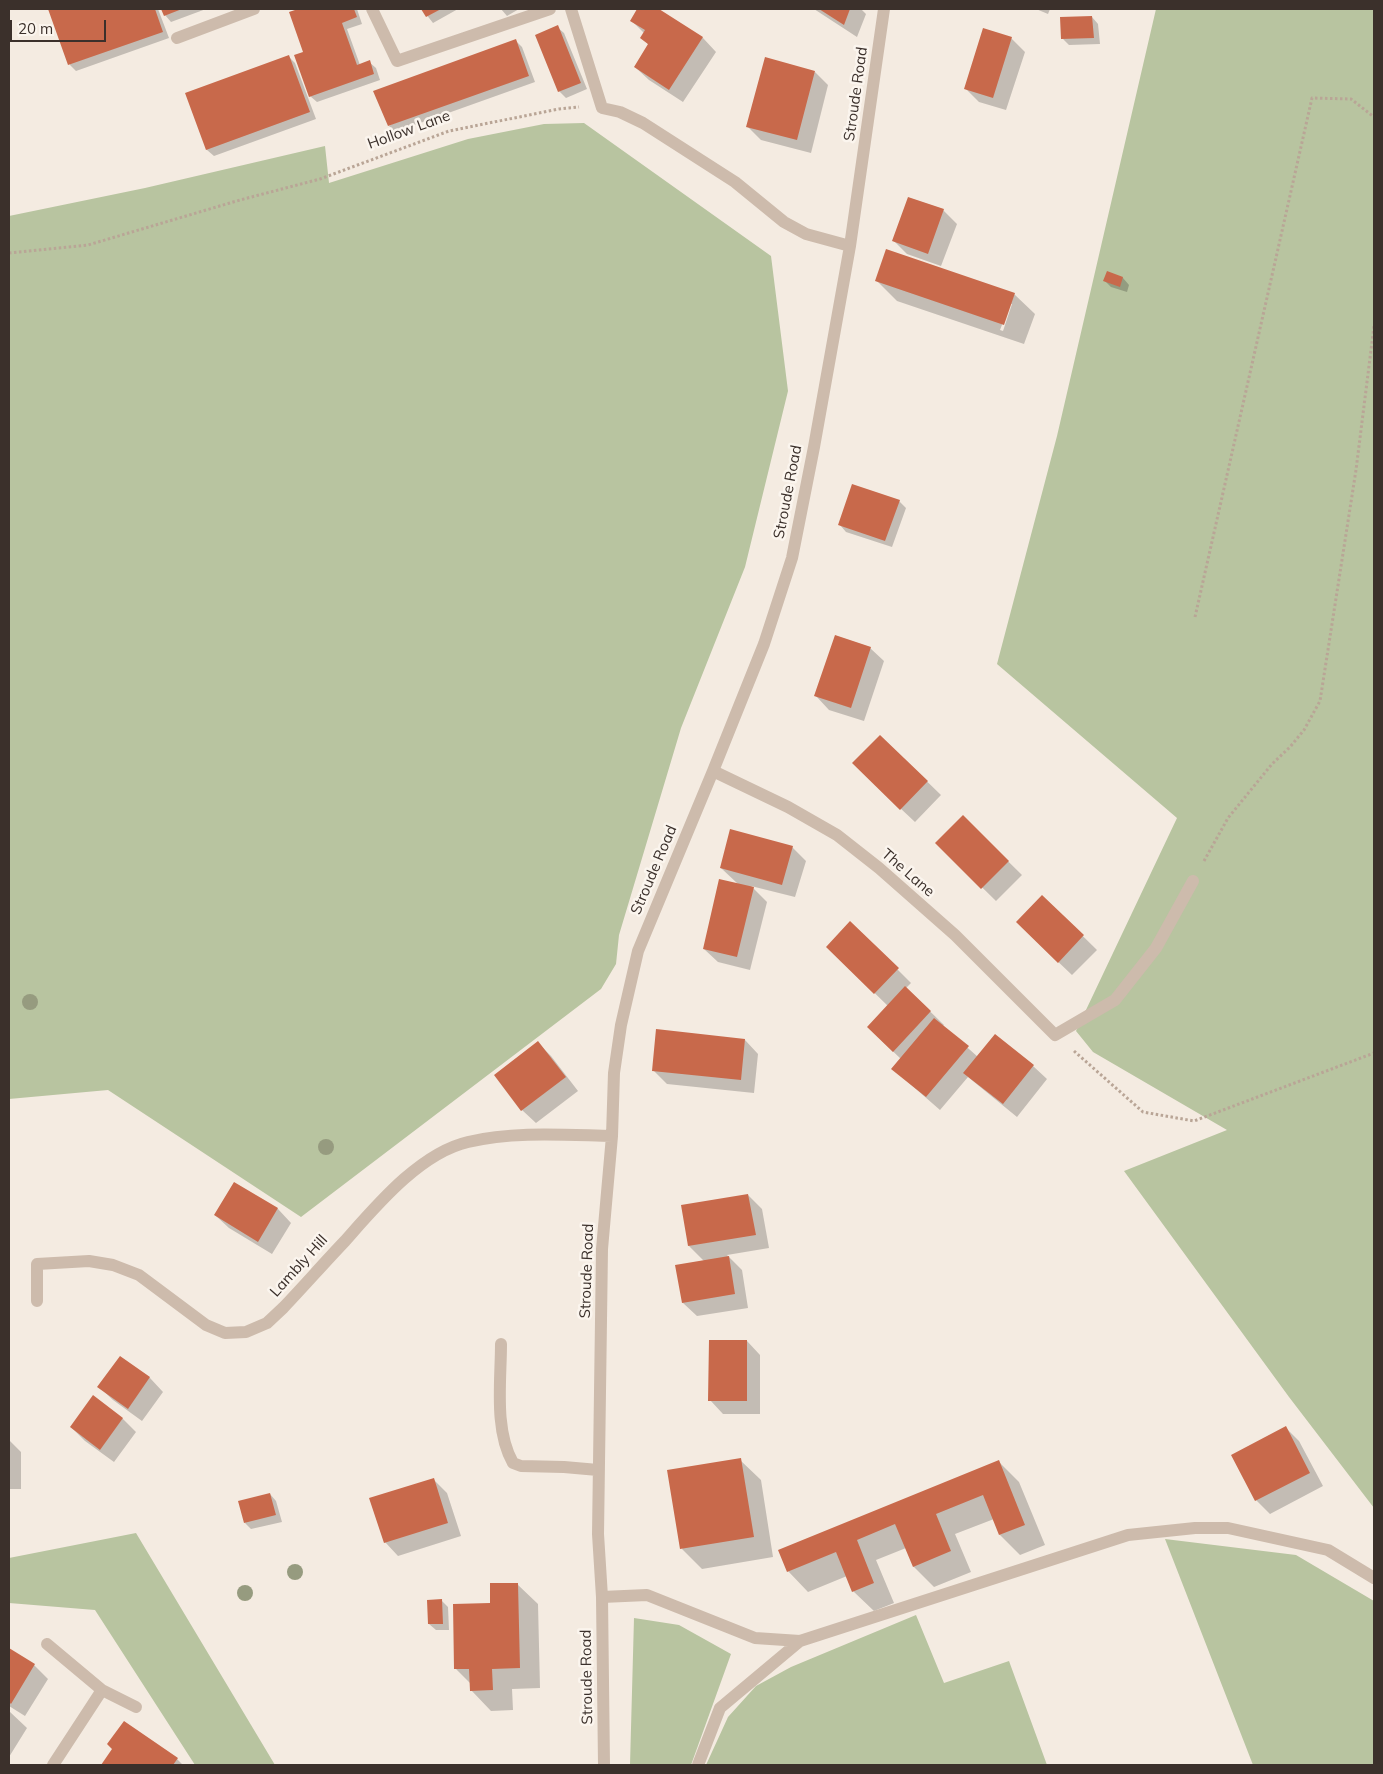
<!DOCTYPE html>
<style>
body{margin:0}
#map{position:relative;width:1383px;height:1774px;overflow:hidden;background:#f4ebe1;font-family:Mulish,sans-serif}
canvas{display:block}
.frame{position:absolute;inset:0;border:10px solid #3b302b;pointer-events:none}
.scale{position:absolute;left:10px;top:20px;width:96px;height:22px;box-sizing:border-box;border:2px solid #3b302b;border-top:0;padding-left:6px;font-size:15px;line-height:18px;white-space:nowrap;color:#3b302b;-webkit-text-stroke:4px #fbf5ee;paint-order:stroke}
</style>
<div id="map">
<canvas width="1383" height="1774"></canvas>
<div class="frame"></div>
<div class="scale">20 m</div>
</div>
<script>
const ctx = document.querySelector('canvas').getContext('2d');
ctx.lineJoin = 'round';
function paint(path, color) { ctx.fillStyle = color; ctx.fill(path, 'evenodd'); }
function trace(path, color, width, dash) { ctx.strokeStyle = color; ctx.lineWidth = width; ctx.lineCap = dash ? 'butt' : 'round'; ctx.setLineDash(dash || []); ctx.stroke(path); }
function drawText(font, color, halo, rows, align = 'center') {
  ctx.font = font + ' Mulish,sans-serif'; ctx.lineWidth = 5; ctx.setLineDash([]); ctx.textBaseline = 'middle'; ctx.strokeStyle = halo; ctx.fillStyle = color; for (const [text, x, y, turn = 0] of rows) {
    ctx.save(); ctx.translate(x, y); ctx.rotate((+turn || 0) * Math.PI / 180); ctx.textAlign = isNaN(turn) ? turn : align; if (halo) ctx.strokeText(text, 0, 0); ctx.fillText(text, 0, 0); ctx.restore();
  }
}
paint(new Path2D(`
 M 1156,9 L 1374,9 L 1374,1508 L 1289,1397 L 1124,1171 L 1227,1130 L 1093,1052 L 1076,1031 L 1177,818 L 997,664 L 1057,436 Z
 M 584,123 L 771,256 L 788,391 L 745,567 L 681,728 L 619,935 L 616,964 L 601,989 L 301,1217 L 108,1090 L 9,1099 L 9,216 L 145,188 L 325,146 L 329,183 L 468,139 L 544,124 Z
 M 136,1533 L 275,1765 L 195,1765 L 95,1610 L 9,1603 L 9,1558 Z
 M 1165,1539 L 1296,1555 L 1374,1601 L 1374,1765 L 1253,1765 Z
 M 916,1615 L 944,1683 L 1009,1661 L 1047,1765 L 706,1765 L 728,1717 L 756,1686 L 791,1667 Z
 M 634,1618 L 679,1625 L 731,1654 L 691,1765 L 630,1765 Z`), '#b8c4a0');
paint(new Path2D(`
 M 50,9 L 158,9 L 169,38 L 76,71 L 70,65 Z
 M 162,9 L 206,9 L 171,22 L 165,15 Z
 M 302,9 L 357,9 L 362,24 L 347,29 L 360,65 L 369,62 L 376,68 L 380,80 L 317,102 L 310,96 L 305,53 L 290,13 Z
 M 422,9 L 458,9 L 433,23 Z
 M 501,9 L 519,9 L 507,16 Z
 M 639,9 L 657,9 L 703,38 L 716,52 L 683,102 L 649,80 L 635,67 L 649,45 L 641,38 L 644,33 L 631,20 Z
 M 814,9 L 861,9 L 866,14 L 857,37 Z
 M 1036,9 L 1050,9 L 1048,14 Z
 M 1092,17 L 1098,24 L 1100,44 L 1069,45 L 1063,39 Z
 M 557,27 L 564,33 L 587,89 L 566,98 L 559,91 Z
 M 1011,38 L 1025,52 L 1006,110 L 979,102 L 965,88 Z
 M 516,41 L 522,47 L 535,82 L 395,132 L 389,126 Z
 M 288,56 L 295,63 L 316,119 L 214,156 L 207,150 L 187,94 Z
 M 815,72 L 828,85 L 811,153 L 761,140 L 748,127 Z
 M 943,210 L 957,224 L 941,266 L 907,254 L 894,241 Z
 M 1108,273 L 1123,278 L 1129,285 L 1127,292 L 1111,287 L 1105,281 Z
 M 877,281 L 1014,294 L 1035,314 L 1024,344 L 897,301 ZM 1010,304 L 1012,304 L 1003,331 L 1000,330 Z
 M 899,501 L 906,508 L 892,547 L 846,532 L 840,525 Z
 M 870,648 L 884,661 L 864,721 L 829,710 L 816,696 Z
 M 880,736 L 941,795 L 915,822 L 867,777 Z
 M 963,817 L 1022,875 L 996,901 L 937,843 Z
 M 792,847 L 806,861 L 795,897 L 751,886 L 767,902 L 750,970 L 718,962 L 704,949 L 738,884 L 721,868 Z
 M 1043,897 L 1097,950 L 1072,975 L 1031,936 Z
 M 851,923 L 911,983 L 906,988 L 944,1025 L 943,1026 L 978,1057 L 995,1035 L 1033,1066 L 1047,1079 L 1017,1117 L 968,1077 L 940,1110 L 893,1069 L 901,1059 L 882,1041 L 888,1006 L 827,947 Z
 M 745,1040 L 758,1054 L 754,1093 L 667,1084 L 653,1070 Z
 M 538,1043 L 551,1056 L 578,1091 L 536,1123 L 522,1110 Z
 M 234,1183 L 278,1209 L 291,1223 L 272,1254 L 229,1228 L 215,1215 Z
 M 748,1195 L 762,1209 L 769,1248 L 727,1255 L 742,1270 L 748,1308 L 697,1316 L 683,1303 L 677,1266 L 704,1261 L 689,1246 L 683,1207 Z
 M 747,1341 L 760,1355 L 760,1414 L 723,1414 L 710,1400 Z
 M 120,1358 L 150,1378 L 163,1392 L 142,1421 L 113,1400 L 99,1387 Z
 M 94,1397 L 123,1419 L 136,1432 L 114,1462 L 85,1441 L 71,1427 Z
 M 1286,1428 L 1299,1441 L 1323,1486 L 1270,1514 L 1256,1500 Z
 M 9,1440 L 21,1452 L 21,1489 L 9,1489 Z
 M 740,1460 L 761,1480 L 773,1557 L 702,1569 L 682,1549 Z
 M 999,1462 L 1019,1482 L 1045,1545 L 1020,1555 L 1000,1535 L 994,1519 L 955,1534 L 971,1572 L 934,1587 L 914,1567 L 906,1548 L 876,1560 L 894,1603 L 874,1611 L 853,1591 L 847,1576 L 808,1592 L 788,1571 Z
 M 433,1479 L 447,1493 L 461,1536 L 398,1556 L 385,1542 Z
 M 270,1494 L 276,1501 L 282,1522 L 251,1529 L 245,1523 Z
 M 517,1584 L 538,1604 L 540,1688 L 512,1689 L 513,1710 L 491,1711 L 471,1690 L 471,1684 L 456,1669 L 492,1604 Z
 M 441,1600 L 448,1607 L 449,1630 L 436,1630 L 429,1624 Z
 M 9,1649 L 34,1665 L 48,1679 L 25,1716 L 9,1706 Z
 M 9,1711 L 27,1728 L 9,1757 Z
 M 114,1749 L 177,1759 L 183,1765 L 102,1765 Z`), '#0003');
paint(new Path2D(`
 M 48,9 L 155,9 L 163,32 L 68,65 Z
 M 161,9 L 182,9 L 164,16 Z
 M 298,9 L 354,9 L 357,17 L 342,23 L 357,65 L 370,60 L 374,74 L 309,97 L 294,55 L 303,52 L 289,12 Z
 M 421,9 L 441,9 L 426,17 Z
 M 637,9 L 659,9 L 703,37 L 669,90 L 634,67 L 648,44 L 640,38 L 645,30 L 630,21 Z
 M 819,9 L 850,9 L 844,25 Z
 M 1092,16 L 1094,38 L 1061,39 L 1060,17 Z
 M 558,25 L 581,83 L 558,92 L 535,35 Z
 M 983,28 L 1012,37 L 993,98 L 964,89 Z
 M 516,39 L 529,76 L 388,126 L 373,91 Z
 M 289,55 L 310,112 L 206,150 L 185,93 Z
 M 765,57 L 815,71 L 797,140 L 746,127 Z
 M 908,197 L 944,209 L 928,254 L 892,241 Z
 M 886,249 L 1015,293 L 1004,325 L 875,281 Z
 M 1107,271 L 1123,277 L 1120,287 L 1103,281 Z
 M 852,484 L 900,500 L 885,541 L 838,525 Z
 M 835,635 L 871,647 L 851,708 L 814,696 Z
 M 880,735 L 928,781 L 900,810 L 852,763 Z
 M 963,815 L 1009,861 L 981,889 L 935,843 Z
 M 730,829 L 793,846 L 782,885 L 720,868 Z
 M 719,879 L 754,887 L 737,957 L 703,949 Z
 M 1042,895 L 1084,935 L 1058,963 L 1016,922 Z
 M 850,921 L 899,968 L 874,994 L 826,947 Z
 M 905,986 L 931,1011 L 893,1052 L 867,1027 Z
 M 934,1018 L 969,1046 L 926,1097 L 891,1069 Z
 M 656,1029 L 745,1039 L 741,1080 L 652,1071 Z
 M 995,1034 L 1034,1065 L 1003,1104 L 963,1073 Z
 M 538,1041 L 566,1077 L 521,1111 L 494,1075 Z
 M 234,1182 L 278,1208 L 258,1242 L 214,1215 Z
 M 748,1194 L 756,1235 L 688,1246 L 681,1205 Z
 M 729,1256 L 735,1294 L 682,1303 L 675,1265 Z
 M 709,1340 L 747,1340 L 747,1401 L 708,1401 Z
 M 120,1356 L 150,1377 L 128,1409 L 97,1387 Z
 M 93,1395 L 123,1418 L 100,1450 L 70,1427 Z
 M 1286,1426 L 1310,1473 L 1255,1501 L 1231,1455 Z
 M 741,1458 L 754,1537 L 680,1549 L 667,1470 Z
 M 999,1460 L 1025,1525 L 999,1535 L 983,1495 L 936,1514 L 951,1551 L 913,1567 L 895,1524 L 857,1540 L 874,1583 L 852,1592 L 836,1552 L 787,1572 L 778,1550 Z
 M 434,1478 L 448,1523 L 384,1543 L 369,1498 Z
 M 270,1493 L 276,1515 L 244,1523 L 238,1501 Z
 M 490,1583 L 518,1583 L 520,1668 L 492,1669 L 493,1690 L 470,1691 L 469,1669 L 454,1669 L 453,1604 L 490,1603 Z
 M 442,1599 L 443,1624 L 428,1624 L 427,1600 Z
 M 9,1648 L 35,1664 L 11,1704 L 9,1702 Z
 M 124,1721 L 178,1758 L 173,1765 L 101,1765 L 112,1749 L 107,1744 Z`), '#c8694b');
trace(new Path2D(`
 M 9,253 L 88,245 L 240,200 L 320,179 L 449,131 L 559,109 L 579,107
 M 1195,617 L 1312,98 L 1351,99 L 1374,117
 M 1204,861 L 1228,818 L 1272,764 L 1290,747 L 1304,730 L 1320,701 L 1356,470 L 1374,326
 M 1074,1051 L 1143,1112 L 1194,1121 L 1374,1053`), '#b9a596', 3, [2.5, 2.5]);
trace(new Path2D(`
 M 372,9 L 397,61 L 550,9
 M 571,9 L 602,108 L 620,112 L 643,123 L 735,182 L 784,222 L 806,234 L 850,246
 M 177,38 L 254,9
 M 713,771 L 788,807 L 837,835 L 879,868 L 955,935 L 1055,1035 L 1115,1000 L 1156,948 L 1193,881
 M 37,1301 L 37,1264 L 89,1261 L 113,1265 L 139,1275 L 206,1325 L 225,1333 L 246,1332 L 267,1323 L 283,1308 C 304,1286 324,1263 345,1241 C 376,1206 420,1153 468,1142 C 514,1131 565,1135 612,1136
 M 501,1344 C 501,1381 494,1430 513,1463 L 521,1466 L 564,1467 L 598,1470
 M 602,1597 L 647,1595 L 755,1638 L 800,1641 L 1128,1535 L 1195,1528 L 1228,1528 L 1328,1550 L 1374,1578
 M 47,1644 L 102,1690 L 136,1707
 M 53,1765 L 102,1690
 M 604,1765 L 602,1597 L 598,1534 L 602,1249 L 612,1136 L 614,1073 L 621,1025 L 638,951 L 713,771 L 764,644 L 792,558 L 814,447 L 850,246 L 884,9
 M 698,1765 L 720,1708 L 800,1641`), '#cdbbac', 12);
ctx.fillStyle = '#969b7f';
for (const [x, y] of [
 [30,1002],
 [326,1147],
 [295,1572],
 [245,1593]
]) { ctx.beginPath(); ctx.arc(x, y, 8, 0, 2 * Math.PI); ctx.fill(); }
drawText('15px', '#3b302b', '#fbf5ee', [
 ["Stroude Road",856,94,-82],
 ["Hollow Lane",409,130,-20],
 ["Stroude Road",788,492,-79],
 ["Stroude Road",654,870,-67],
 ["The Lane",908,873,41],
 ["Lambly Hill",299,1266,-48],
 ["Stroude Road",587,1271,-88],
 ["Stroude Road",587,1677,-91]
]);
</script>
